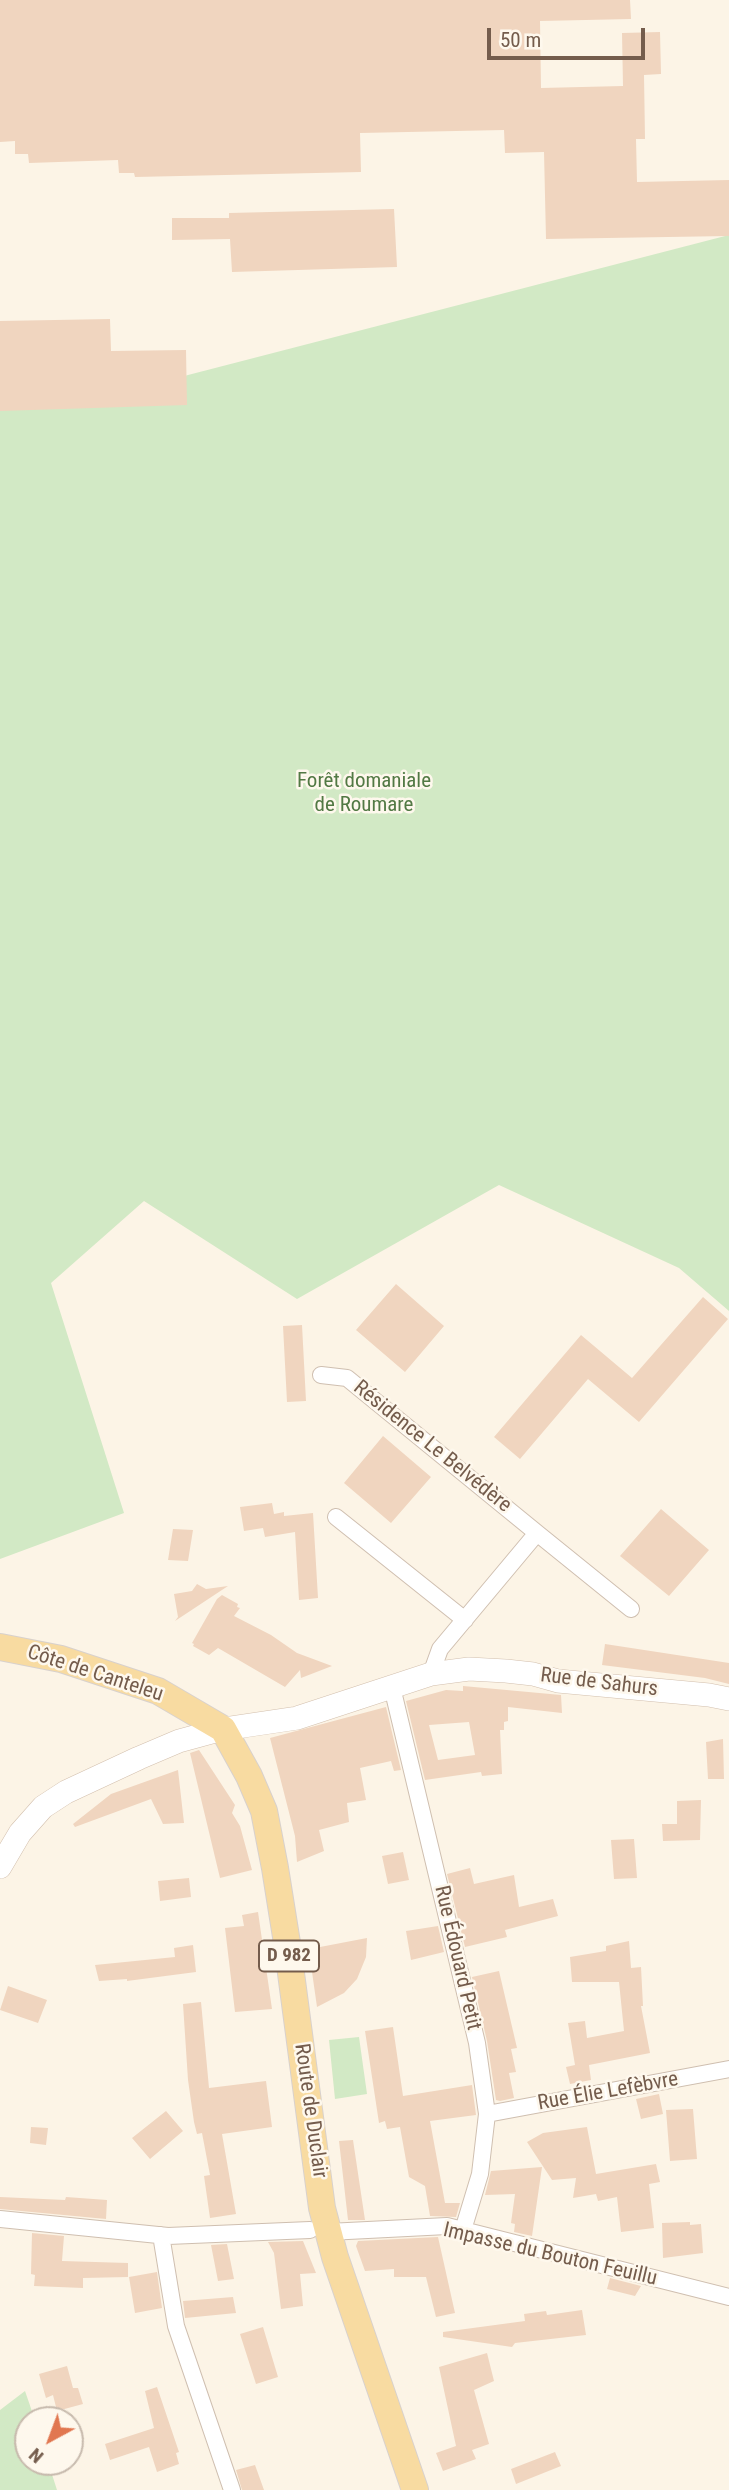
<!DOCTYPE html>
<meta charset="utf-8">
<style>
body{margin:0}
#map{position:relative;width:729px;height:2490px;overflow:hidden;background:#fcf4e6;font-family:"Roboto Condensed",sans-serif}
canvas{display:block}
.north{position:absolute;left:14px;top:2406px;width:70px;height:70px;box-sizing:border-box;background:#fef8ed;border:2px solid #c7baad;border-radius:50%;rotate:221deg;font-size:19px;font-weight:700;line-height:28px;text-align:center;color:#745c4c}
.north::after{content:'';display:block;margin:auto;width:24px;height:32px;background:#e17750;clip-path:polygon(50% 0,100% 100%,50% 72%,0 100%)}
.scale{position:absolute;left:487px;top:28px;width:158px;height:32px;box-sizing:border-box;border:4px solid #745c4c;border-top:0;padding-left:9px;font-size:21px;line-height:24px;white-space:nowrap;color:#745c4c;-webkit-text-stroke:5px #fef8ed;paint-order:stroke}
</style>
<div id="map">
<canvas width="729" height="2490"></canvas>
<div class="north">N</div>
<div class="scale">50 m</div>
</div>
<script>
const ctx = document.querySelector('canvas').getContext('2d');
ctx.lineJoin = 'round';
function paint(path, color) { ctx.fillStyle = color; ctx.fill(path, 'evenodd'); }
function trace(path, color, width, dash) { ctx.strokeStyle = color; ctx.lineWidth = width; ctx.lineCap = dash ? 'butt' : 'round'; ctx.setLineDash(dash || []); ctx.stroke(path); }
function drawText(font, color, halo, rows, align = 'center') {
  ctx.font = font + ' "Roboto Condensed",sans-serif'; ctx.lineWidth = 5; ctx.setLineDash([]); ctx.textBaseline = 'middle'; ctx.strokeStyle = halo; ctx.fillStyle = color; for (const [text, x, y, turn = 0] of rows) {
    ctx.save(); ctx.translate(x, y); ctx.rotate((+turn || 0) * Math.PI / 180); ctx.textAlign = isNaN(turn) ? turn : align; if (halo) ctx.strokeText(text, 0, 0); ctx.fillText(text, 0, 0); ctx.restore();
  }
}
paint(new Path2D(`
 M 729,235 L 729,1311 L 679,1268 L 499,1185 L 297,1299 L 144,1201 L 51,1283 L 124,1513 L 0,1559 L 0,403 L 76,404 Z
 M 359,2037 L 367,2094 L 335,2099 L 329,2040 Z
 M 25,2391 L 35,2420 L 28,2420 L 28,2462 L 48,2462 L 57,2490 L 0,2490 L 0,2410 Z`), '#d2e9c5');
paint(new Path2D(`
 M 0,0 L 630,0 L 631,19 L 540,21 L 541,88 L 623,86 L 622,33 L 660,32 L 661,74 L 644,75 L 645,139 L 636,139 L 637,182 L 729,180 L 729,236 L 546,239 L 544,152 L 505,153 L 504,130 L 360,133 L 361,172 L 135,177 L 134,173 L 119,173 L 118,160 L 29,163 L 28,154 L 15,154 L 15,141 L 0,142 Z
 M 394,209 L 397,267 L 232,272 L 230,239 L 172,240 L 172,218 L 229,218 L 229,213 Z
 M 110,319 L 111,351 L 186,350 L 187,405 L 0,411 L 0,321 Z
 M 396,1284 L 444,1326 L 405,1372 L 356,1330 Z
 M 703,1297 L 728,1319 L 639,1422 L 588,1379 L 520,1459 L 494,1437 L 581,1335 L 632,1378 Z
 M 302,1325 L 306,1401 L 287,1402 L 283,1326 Z
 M 383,1436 L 431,1477 L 391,1523 L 344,1483 Z
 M 272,1503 L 274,1514 L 284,1512 L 284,1516 L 313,1513 L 318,1598 L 299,1600 L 295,1532 L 265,1537 L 263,1528 L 244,1531 L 240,1507 Z
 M 661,1509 L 709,1550 L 669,1596 L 620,1556 Z
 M 173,1529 L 193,1530 L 188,1561 L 168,1560 Z
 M 197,1584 L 206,1589 L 228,1586 L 175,1621 L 178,1617 L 174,1594 L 192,1591 Z
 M 222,1595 L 238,1604 L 237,1607 L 240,1608 L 234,1616 L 271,1635 L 297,1653 L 332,1666 L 301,1678 L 300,1670 L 285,1687 L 218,1648 L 209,1655 L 193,1646 L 194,1644 L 192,1643 L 217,1599 Z
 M 605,1644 L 729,1663 L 729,1684 L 705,1678 L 602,1665 Z
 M 463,1686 L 561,1695 L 562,1713 L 508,1707 L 508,1721 L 504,1722 L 504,1730 L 500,1730 L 502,1774 L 482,1776 L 481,1772 L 425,1780 L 406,1701 L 446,1690 L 463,1691 ZM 469,1722 L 475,1755 L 438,1760 L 429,1725 Z
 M 386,1707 L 401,1770 L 394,1771 L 391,1761 L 360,1768 L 366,1800 L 347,1803 L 349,1822 L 319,1830 L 324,1851 L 297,1862 L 295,1836 L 270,1738 Z
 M 723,1739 L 724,1779 L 708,1779 L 706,1742 Z
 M 199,1750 L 235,1805 L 232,1813 L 240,1826 L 252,1870 L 220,1878 L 190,1753 Z
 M 178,1770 L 184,1823 L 163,1824 L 151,1799 L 75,1827 L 73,1824 L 111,1794 Z
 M 701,1800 L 700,1840 L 663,1841 L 662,1824 L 677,1824 L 677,1801 Z
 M 634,1839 L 637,1878 L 614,1879 L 611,1840 Z
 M 403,1852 L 409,1880 L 388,1884 L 382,1856 Z
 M 470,1868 L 474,1884 L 514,1875 L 519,1907 L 553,1899 L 558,1916 L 505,1930 L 507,1937 L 465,1947 L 447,1874 Z
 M 189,1878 L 191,1897 L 160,1901 L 158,1881 Z
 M 258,1912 L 272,2009 L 235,2012 L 225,1928 L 244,1926 L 242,1915 Z
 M 438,1926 L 444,1952 L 411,1960 L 406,1931 Z
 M 367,1938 L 366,1957 L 357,1979 L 344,1993 L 317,2007 L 311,1965 L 320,1947 Z
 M 629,1941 L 631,1968 L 641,1967 L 643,2006 L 641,2006 L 650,2053 L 589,2065 L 591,2080 L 570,2084 L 566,2067 L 575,2065 L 568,2023 L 585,2021 L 587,2038 L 624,2031 L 619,1982 L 572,1982 L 570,1957 L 606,1951 L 606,1946 Z
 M 193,1945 L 196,1972 L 127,1981 L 127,1979 L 99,1981 L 95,1965 L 175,1957 L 174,1948 Z
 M 499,1971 L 517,2048 L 511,2049 L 516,2072 L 509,2073 L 514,2098 L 500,2101 L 496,2100 L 487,2041 L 472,1977 Z
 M 8,1986 L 47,2000 L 38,2023 L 0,2010 Z
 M 201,2002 L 209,2088 L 266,2081 L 272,2127 L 222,2134 L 236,2214 L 210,2218 L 204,2176 L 210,2175 L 202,2133 L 197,2134 L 194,2122 L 188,2080 L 183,2004 Z
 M 393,2027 L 403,2096 L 472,2085 L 476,2115 L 430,2121 L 445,2203 L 460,2203 L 456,2217 L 430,2216 L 425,2186 L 409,2177 L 400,2127 L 387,2129 L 385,2121 L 379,2123 L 365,2031 Z
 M 659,2094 L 663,2114 L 641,2119 L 636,2099 Z
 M 693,2109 L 697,2159 L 670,2161 L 666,2110 Z
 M 166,2111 L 183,2131 L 150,2159 L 132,2138 Z
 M 31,2127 L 48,2128 L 46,2145 L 30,2143 Z
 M 587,2127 L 596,2174 L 656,2164 L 660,2182 L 649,2184 L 654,2228 L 621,2232 L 617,2197 L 598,2201 L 596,2194 L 573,2198 L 576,2178 L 552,2180 L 527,2142 L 543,2133 Z
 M 353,2140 L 365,2220 L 348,2220 L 339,2141 Z
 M 542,2167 L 532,2236 L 514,2232 L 515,2224 L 511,2223 L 515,2194 L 485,2195 L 491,2171 Z
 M 0,2197 L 65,2200 L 66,2197 L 107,2200 L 106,2219 L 0,2209 Z
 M 690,2222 L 690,2225 L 701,2224 L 703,2253 L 663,2258 L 662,2223 Z
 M 32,2233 L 64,2236 L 62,2261 L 128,2263 L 128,2277 L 83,2278 L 83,2288 L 34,2286 L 35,2275 L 31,2274 Z
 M 438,2237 L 455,2313 L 436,2317 L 426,2277 L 394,2277 L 394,2269 L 365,2271 L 356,2246 L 358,2241 Z
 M 303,2241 L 316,2273 L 300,2274 L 303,2306 L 281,2309 L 274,2253 L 268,2242 Z
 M 227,2244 L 234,2279 L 218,2281 L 211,2245 Z
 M 157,2272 L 162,2308 L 135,2313 L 129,2277 Z
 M 610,2278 L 641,2286 L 635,2296 L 607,2289 Z
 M 233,2297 L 236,2313 L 185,2318 L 183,2301 Z
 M 582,2310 L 586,2335 L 515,2343 L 512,2347 L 443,2337 L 443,2332 L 525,2321 L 524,2314 L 546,2311 L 547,2315 Z
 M 263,2327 L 278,2377 L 256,2384 L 240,2334 Z
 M 487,2353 L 494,2381 L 474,2390 L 489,2444 L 472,2450 L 476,2459 L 443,2471 L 436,2453 L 456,2446 L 439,2367 Z
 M 67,2366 L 73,2388 L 78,2388 L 83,2404 L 57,2411 L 53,2395 L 46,2398 L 39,2374 Z
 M 157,2387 L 179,2452 L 176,2453 L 179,2464 L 157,2472 L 149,2447 L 110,2460 L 105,2444 L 154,2428 L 145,2391 Z
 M 555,2452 L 561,2466 L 516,2484 L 511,2469 Z
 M 255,2465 L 264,2490 L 242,2490 L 236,2470 Z`), '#f0d5bf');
const street = new Path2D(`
 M 321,1375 L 347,1378 L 537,1533 L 440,1649 L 431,1674
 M 336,1517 L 465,1620
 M 537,1533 L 631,1609
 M 392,1687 L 477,2043 L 487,2114 L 480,2174 L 463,2230
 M 487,2114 L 729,2069
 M 0,2219 L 168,2236 L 310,2230
 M 328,2232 L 447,2226 L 729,2297
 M 161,2235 L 176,2326 L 232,2490`);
const secondary = new Path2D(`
 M 0,1867 L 20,1833 L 43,1807 L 66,1792 L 139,1758 L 179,1741 L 223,1729 L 297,1718 L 431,1674 L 469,1669 L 506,1671 L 533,1674 L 558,1681 L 709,1695 L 729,1699`);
const primary = new Path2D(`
 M 0,1647 L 61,1659 L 158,1691 L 223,1729 L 249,1776 L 264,1811 L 275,1868 L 287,1943 L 322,2208 L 335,2257 L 415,2490`);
trace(street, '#cfbfb0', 18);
trace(secondary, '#d2bfad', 24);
trace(primary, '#d8d1cd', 28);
trace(street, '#fff', 16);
trace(secondary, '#fff', 23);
trace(primary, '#f8dba1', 26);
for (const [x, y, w] of [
 [289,1956,60]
]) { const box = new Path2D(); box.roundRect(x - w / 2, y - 15.5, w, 31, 5); ctx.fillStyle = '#fef8ed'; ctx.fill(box); trace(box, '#745c4c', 2); }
drawText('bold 19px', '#745c4c', null, [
 ["D 982",289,1956]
]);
drawText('21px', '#527944', '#fef8ed', [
 ["Forêt domaniale",364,782],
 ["de Roumare",364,806]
]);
drawText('21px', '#745c4c', '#fef8ed', [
 ["Résidence Le Belvédère",432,1447,39],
 ["Côte de Canteleu",95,1674,18],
 ["Rue de Sahurs",599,1683,7],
 ["Rue Édouard Petit",457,1958,77],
 ["Rue Élie Lefèbvre",608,2092,-10],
 ["Route de Duclair",310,2111,82],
 ["Impasse du Bouton Feuillu",550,2255,13]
]);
</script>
